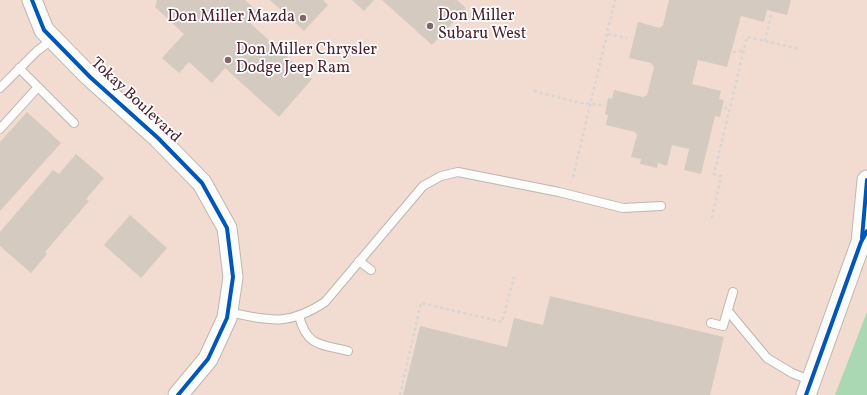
<!DOCTYPE html>
<style>
body{margin:0}
canvas{display:block;background:#edeadf}
</style>
<canvas width="867" height="395"></canvas>
<script>
const ctx = document.querySelector('canvas').getContext('2d');
ctx.lineJoin = 'round';
function paint(path, color) { ctx.fillStyle = color; ctx.fill(path, 'evenodd'); }
function trace(path, color, width, dash) { ctx.strokeStyle = color; ctx.lineWidth = width; ctx.lineCap = dash ? 'butt' : 'round'; ctx.setLineDash(dash || []); ctx.stroke(path); }
function drawText(font, color, halo, rows, align = 'center') {
  ctx.font = font + ' Vollkorn,serif'; ctx.lineWidth = 3.5; ctx.setLineDash([]); ctx.textBaseline = 'middle'; ctx.strokeStyle = halo; ctx.fillStyle = color; for (const [text, x, y, turn = 0] of rows) {
    ctx.save(); ctx.translate(x, y); ctx.rotate((+turn || 0) * Math.PI / 180); ctx.textAlign = isNaN(turn) ? turn : align; if (halo) ctx.strokeText(text, 0, 0); ctx.fillText(text, 0, 0); ctx.restore();
  }
}
paint(new Path2D(`
 M 0,0 L 867,0 L 867,395 L 0,395 Z`), '#f2dcd1');
paint(new Path2D(`
 M 867,312 L 867,395 L 835,395 Z`), '#aad8b3');
paint(new Path2D(`
 M 157,0 L 245,0 L 260,14 L 251,24 L 312,79 L 279,117 L 225,68 L 212,83 L 189,62 L 179,73 L 162,58 L 184,34 L 155,7 Z
 M 270,0 L 323,0 L 328,5 L 304,31 Z
 M 352,0 L 374,0 L 364,11 Z
 M 382,0 L 457,0 L 466,8 L 432,45 Z
 M 669,0 L 791,0 L 787,15 L 767,10 L 764,22 L 741,16 L 727,67 L 698,60 L 692,84 L 721,91 L 719,99 L 724,100 L 720,117 L 715,116 L 701,174 L 684,170 L 689,149 L 672,145 L 667,166 L 658,163 L 657,168 L 640,164 L 641,159 L 631,157 L 637,135 L 635,132 L 606,125 L 608,115 L 605,114 L 608,98 L 612,99 L 614,90 L 643,97 L 647,95 L 654,67 L 651,63 L 629,58 L 638,22 L 660,28 L 663,25 Z
 M 27,112 L 61,143 L 0,211 L 0,142 Z
 M 76,154 L 104,178 L 86,199 L 89,201 L 45,252 L 47,254 L 31,273 L 0,246 L 0,232 L 53,170 L 59,174 Z
 M 130,215 L 167,248 L 141,278 L 104,245 Z
 M 550,296 L 724,337 L 710,395 L 403,395 L 420,326 L 507,347 L 514,318 L 543,325 Z`), '#d5cac0');
const service = new Path2D(`
 M 19,68 L 74,123
 M 0,88 L 37,51 L 53,39
 M 0,129 L 38,87
 M 359,261 L 371,270
 M 728,311 L 767,358 L 792,373 L 812,381
 M 228,312 C 269,320 288,327 325,302 L 423,186 L 441,176 L 458,172 L 559,192 L 623,208 L 661,206
 M 299,316 C 307,347 321,344 348,351
 M 711,323 L 723,326 L 733,292`);
const tertiary = new Path2D(`
 M 32,0 L 44,30 L 90,77 L 158,138 L 202,183 L 227,228 L 233,277 L 227,318 L 208,359 L 178,395
 M 861,242 L 867,180
 M 806,395 L 861,242 L 867,231`);
trace(service, '#bdb6b1', 10);
trace(tertiary, '#bdb6b1', 21);
trace(new Path2D(`
 M 608,34 L 627,38
 M 765,41 L 772,11
 M 733,52 L 743,51
 M 534,91 L 581,103 L 605,105
 M 724,108 L 729,109
 M 573,177 L 615,0
 M 712,218 L 721,176 L 714,174 L 747,37 L 800,49
 M 400,395 L 421,303 L 502,322 L 514,277`), '#d8d5d3', 2.5, [3, 3]);
trace(service, '#fcfcfa', 8);
trace(tertiary, '#fcfcfa', 19);
trace(new Path2D(`
 M 32,0 L 44,30 L 90,77 L 158,138 L 202,183 L 227,228 L 233,277 L 227,318 L 208,359 L 178,395
 M 862,238 L 867,180
 M 806,395 L 861,242 L 867,231`), '#0057b8', 4);
for (const [x, y, r, color] of [
 [303,18,4,"#83666a"],
 [430,26,4,"#83666a"],
 [228,60,4,"#83666a"]
]) { const dot = new Path2D(); dot.arc(x, y, r, 0, 2 * Math.PI); ctx.fillStyle = color; ctx.fill(dot); trace(dot, '#fff', 1.5); }
drawText('16px', '#4a1f2b', '#fff', [
 ["Don Miller",438,17],
 ["Subaru West",438,35],
 ["Don Miller Mazda",295,18,"right"],
 ["Don Miller Chrysler",236,51],
 ["Dodge Jeep Ram",236,69]
], 'left');
drawText('16px', '#4a1f2b', '#fff', [
 ["Tokay Boulevard",135,101,43]
]);
</script>
